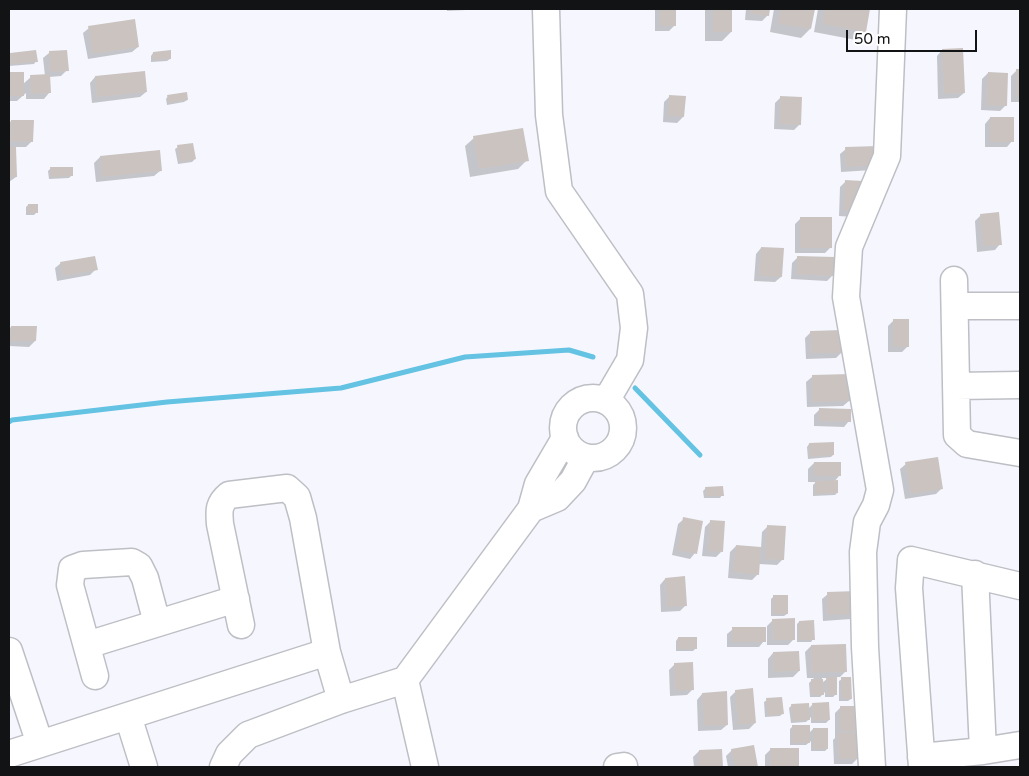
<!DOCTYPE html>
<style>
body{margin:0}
#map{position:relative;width:1029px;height:776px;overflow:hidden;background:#f6f7fe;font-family:"Varela Round",sans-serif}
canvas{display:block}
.frame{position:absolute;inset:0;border:10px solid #121315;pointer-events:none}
.scale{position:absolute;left:846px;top:30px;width:131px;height:22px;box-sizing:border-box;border:2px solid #121315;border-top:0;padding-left:6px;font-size:15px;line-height:18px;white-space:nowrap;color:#121315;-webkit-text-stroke:4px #fff;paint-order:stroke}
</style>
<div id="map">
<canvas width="1029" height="776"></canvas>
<div class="frame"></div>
<div class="scale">50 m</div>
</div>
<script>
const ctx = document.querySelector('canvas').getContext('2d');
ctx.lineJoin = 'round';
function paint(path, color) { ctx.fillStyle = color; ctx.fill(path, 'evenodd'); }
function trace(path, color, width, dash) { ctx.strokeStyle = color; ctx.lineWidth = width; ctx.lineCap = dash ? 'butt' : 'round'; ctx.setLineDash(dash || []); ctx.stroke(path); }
paint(new Path2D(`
 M 447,9 L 467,9 L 466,10 L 447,11 Z
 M 655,9 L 675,9 L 675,25 L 669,31 L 655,31 Z
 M 705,9 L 731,9 L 731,32 L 722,41 L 705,41 Z
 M 746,9 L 768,9 L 768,15 L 762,21 L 745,20 Z
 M 774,9 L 813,9 L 810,29 L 801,38 L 770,32 Z
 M 818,9 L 869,9 L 865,32 L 856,40 L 814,32 Z
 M 89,28 L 138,47 L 132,52 L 88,59 L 83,33 Z
 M 942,50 L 964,93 L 958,98 L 938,99 L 937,56 Z
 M 49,53 L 67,70 L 61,76 L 49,77 L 49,93 L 44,99 L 26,99 L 26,93 L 17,101 L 9,101 L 9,73 L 23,73 L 23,84 L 31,77 L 45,76 L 43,58 Z
 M 153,53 L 170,59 L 167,61 L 151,62 L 151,56 Z
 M 10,54 L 36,61 L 34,64 L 9,66 L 9,55 Z
 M 1017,70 L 1020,70 L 1020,102 L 1011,102 L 1011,76 Z
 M 988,73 L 1006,105 L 1000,111 L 981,110 L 982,79 Z
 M 95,77 L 146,92 L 140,97 L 92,103 L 90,83 Z
 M 168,96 L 187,100 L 184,102 L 167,105 L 166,99 Z
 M 670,96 L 683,117 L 677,123 L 663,122 L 664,102 Z
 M 781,97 L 800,124 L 794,130 L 774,129 L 775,103 Z
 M 990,118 L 1012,141 L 1007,147 L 985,147 L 985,124 Z
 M 11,121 L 32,141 L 26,147 L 15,147 L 16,177 L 9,182 L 9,123 Z
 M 474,138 L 527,160 L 518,169 L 470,177 L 465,146 Z
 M 178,147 L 195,159 L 192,162 L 178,164 L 175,149 Z
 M 846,149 L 879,165 L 873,170 L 841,172 L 840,154 Z
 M 158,152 L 160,171 L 154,176 L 96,182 L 94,163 L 100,157 Z
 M 51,168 L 72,175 L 69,178 L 49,179 L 48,171 Z
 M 846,181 L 854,217 L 839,216 L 840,187 Z
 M 28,205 L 36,213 L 34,215 L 26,215 L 26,207 Z
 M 981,215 L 1000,244 L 995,250 L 977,252 L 975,221 Z
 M 801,218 L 830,248 L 825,253 L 795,253 L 795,224 Z
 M 761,248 L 781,277 L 775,282 L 754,281 L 756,254 Z
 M 798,257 L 833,275 L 827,281 L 791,279 L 792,263 Z
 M 61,263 L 96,269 L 90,275 L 57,281 L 55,268 Z
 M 894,320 L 908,346 L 902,352 L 888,352 L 888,326 Z
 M 11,327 L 35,341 L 29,347 L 9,346 L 9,329 Z
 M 811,332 L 842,352 L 836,358 L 806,359 L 805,338 Z
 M 812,377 L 849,401 L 843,406 L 807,407 L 806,382 Z
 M 820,409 L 849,421 L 844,427 L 814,426 L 814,415 Z
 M 809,444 L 833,455 L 831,457 L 808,459 L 807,447 Z
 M 814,463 L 839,476 L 834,482 L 837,493 L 835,495 L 813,496 L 813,485 L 816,482 L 808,482 L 808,469 Z
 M 906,464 L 942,488 L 936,494 L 905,499 L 900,469 Z
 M 706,488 L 722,495 L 720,498 L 704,498 L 703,491 Z
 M 684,519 L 695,553 L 690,559 L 672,555 L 678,524 Z
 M 711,521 L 721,552 L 716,557 L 702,556 L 705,527 Z
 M 768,526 L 783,559 L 777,565 L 759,564 L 758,574 L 752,580 L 728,578 L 730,552 L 736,546 L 761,548 L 762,532 Z
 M 665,579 L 686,605 L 680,611 L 661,612 L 660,585 Z
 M 828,594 L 856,613 L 851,619 L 823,621 L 822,599 Z
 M 774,596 L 787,614 L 784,616 L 771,616 L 771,599 Z
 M 773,620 L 794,639 L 788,645 L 767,645 L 767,626 Z
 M 799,622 L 813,639 L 811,642 L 797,642 L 797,624 Z
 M 733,629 L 764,641 L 759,647 L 727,647 L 727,634 Z
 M 678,638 L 696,648 L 693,651 L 676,651 L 676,641 Z
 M 811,646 L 846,671 L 840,677 L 835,677 L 836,694 L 833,697 L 825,697 L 825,692 L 820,697 L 810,697 L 809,683 L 814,678 L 807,678 L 805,652 ZM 822,678 L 828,678 L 822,683 Z
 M 773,653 L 799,671 L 793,677 L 768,678 L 768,659 Z
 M 675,664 L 692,690 L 687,695 L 670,696 L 669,670 Z
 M 842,679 L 851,699 L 848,701 L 839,701 L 839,681 Z
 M 736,691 L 755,723 L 749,729 L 733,730 L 730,697 Z
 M 702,694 L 727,725 L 721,730 L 698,731 L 697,700 Z
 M 767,700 L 783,713 L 780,716 L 765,717 L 764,702 Z
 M 813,704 L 829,720 L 826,723 L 811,723 L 811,717 L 806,722 L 791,723 L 789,708 L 792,705 L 808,709 Z
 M 841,707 L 857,730 L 854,734 L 858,758 L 852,764 L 834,764 L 833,740 L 835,738 L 835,713 Z
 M 792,727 L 809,733 L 813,729 L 827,749 L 825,751 L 811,751 L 811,741 L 806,745 L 790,745 L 790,729 Z
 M 753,746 L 756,767 L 728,767 L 726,756 L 732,750 Z
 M 771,749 L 798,766 L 797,767 L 765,767 L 765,755 Z
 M 721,750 L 722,767 L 694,767 L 693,757 L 699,751 Z`), '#0003');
trace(new Path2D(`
 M 635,388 L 700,455
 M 9,422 L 12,420 L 167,402 L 341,388 L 465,357 L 569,350 L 593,357`), '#64c2e2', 5);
paint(new Path2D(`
 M 660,9 L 676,9 L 676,26 L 660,26 Z
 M 713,9 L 732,9 L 732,32 L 713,32 Z
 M 751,9 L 770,9 L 769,16 L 750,14 Z
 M 781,9 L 815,9 L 811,29 L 778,24 Z
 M 825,9 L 870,9 L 866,32 L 822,24 Z
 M 135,19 L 139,47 L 93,54 L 88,26 Z
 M 963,48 L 965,93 L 944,94 L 942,49 Z
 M 36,50 L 38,62 L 11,64 L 10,53 Z
 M 67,50 L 69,71 L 50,72 L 49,51 Z
 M 171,50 L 171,59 L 153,60 L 153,52 Z
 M 1016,69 L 1020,69 L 1020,97 L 1016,97 Z
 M 145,71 L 147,92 L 97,97 L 95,76 Z
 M 9,72 L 24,72 L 24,96 L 9,96 Z
 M 988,72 L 1008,73 L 1007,106 L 986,105 Z
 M 50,74 L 51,93 L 31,94 L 30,75 Z
 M 187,92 L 188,100 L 169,103 L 167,95 Z
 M 669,95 L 686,96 L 684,117 L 668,116 Z
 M 780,96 L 802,97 L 801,125 L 780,124 Z
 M 990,117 L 1014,117 L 1014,142 L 990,142 Z
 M 11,120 L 34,120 L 33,142 L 10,141 Z
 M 523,128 L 529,161 L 479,169 L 473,136 Z
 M 193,143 L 196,159 L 180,162 L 177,145 Z
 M 879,146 L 880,165 L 846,167 L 845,147 Z
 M 9,147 L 16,147 L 17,177 L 9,177 Z
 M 160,150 L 162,171 L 102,177 L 100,156 Z
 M 50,167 L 73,167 L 73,176 L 51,177 Z
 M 845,180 L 863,181 L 861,211 L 844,211 Z
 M 28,204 L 38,204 L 38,213 L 28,213 Z
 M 999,212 L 1002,245 L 983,246 L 980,214 Z
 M 800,217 L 832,217 L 832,248 L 800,248 Z
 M 761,247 L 784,248 L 782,277 L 759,276 Z
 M 95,256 L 98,270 L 63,276 L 60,262 Z
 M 797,256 L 835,257 L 834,276 L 797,274 Z
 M 893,319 L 909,319 L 909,347 L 893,347 Z
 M 11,326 L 37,326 L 36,341 L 10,341 Z
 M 842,330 L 843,353 L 811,353 L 810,331 Z
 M 850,374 L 850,401 L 812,402 L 812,375 Z
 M 819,408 L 851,409 L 851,422 L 819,421 Z
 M 834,442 L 834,455 L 810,457 L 809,443 Z
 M 938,457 L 943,489 L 911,494 L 905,462 Z
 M 814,462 L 841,462 L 841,476 L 814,476 Z
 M 838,480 L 838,493 L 815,494 L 815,481 Z
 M 723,486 L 724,496 L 706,496 L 705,487 Z
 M 683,517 L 703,521 L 697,554 L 677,550 Z
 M 710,520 L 725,521 L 723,552 L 708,551 Z
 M 767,525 L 786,526 L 784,560 L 765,559 Z
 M 736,545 L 761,547 L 759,575 L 733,572 Z
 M 685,576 L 687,606 L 667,607 L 665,578 Z
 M 857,591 L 858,614 L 828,615 L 827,592 Z
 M 773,595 L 788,595 L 788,614 L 773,614 Z
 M 795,618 L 795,640 L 773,640 L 772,619 Z
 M 814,620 L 815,640 L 799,640 L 799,621 Z
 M 732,627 L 766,627 L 766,642 L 732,642 Z
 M 678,637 L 697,637 L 697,649 L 678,649 Z
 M 846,644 L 847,672 L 812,673 L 811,645 Z
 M 799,651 L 800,671 L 774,672 L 773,652 Z
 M 693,662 L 694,690 L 675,691 L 674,663 Z
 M 826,677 L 837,677 L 837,695 L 827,695 Z
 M 841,677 L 851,677 L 852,699 L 842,699 Z
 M 811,679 L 823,679 L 824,695 L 812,695 Z
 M 753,688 L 756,723 L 738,725 L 735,690 Z
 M 727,691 L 728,725 L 704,726 L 702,693 Z
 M 782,697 L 784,714 L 768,716 L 766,698 Z
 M 829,702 L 830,720 L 813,721 L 812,703 Z
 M 809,703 L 810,720 L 793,721 L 791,704 Z
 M 840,706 L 859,706 L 859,731 L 840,731 Z
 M 792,725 L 810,725 L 810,743 L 792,743 Z
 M 813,728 L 828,728 L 828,749 L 813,749 Z
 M 858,732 L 859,759 L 839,759 L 838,733 Z
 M 754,745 L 758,767 L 735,767 L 731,749 Z
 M 770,748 L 799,748 L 799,766 L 771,767 Z
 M 722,749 L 723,767 L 699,767 L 699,750 Z`), '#cac3c0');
const minor = new Path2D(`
 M 546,9 L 549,115 L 559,191 L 630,294 L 634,328 L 630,360 L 606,401
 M 954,280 L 957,435 L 967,444 L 1020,453
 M 955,306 L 1020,306
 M 956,386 L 1020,385
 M563 428a30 30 0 1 1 60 0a30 30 0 1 1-60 0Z
 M 531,509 L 557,498 L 573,481 L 586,457
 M 975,574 L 983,751
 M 241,625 L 220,524 C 219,511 218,504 229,495 L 287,488 L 297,497 L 303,518 L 327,652 L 341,700
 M 87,645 L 236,599
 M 9,651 L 40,744
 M 95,676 L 70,585 L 72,569 L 83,565 L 132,562 L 139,566 L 145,578 L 157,623
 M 405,680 L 425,767
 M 128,716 L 144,767
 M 9,754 L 327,652
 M 921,757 L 983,751 L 1020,745
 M 223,767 L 229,754 L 248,735 L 341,700 L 405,680 L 531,509 L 538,484 L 565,438
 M 617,767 L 624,766
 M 872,767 L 865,647 L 863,552 L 867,522 L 876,505 L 880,490 L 846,297 L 849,247 L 887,156 L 893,9
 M 922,767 L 909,588 L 911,560 L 1020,586`);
trace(minor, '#bdbfc5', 29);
trace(minor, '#fff', 26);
</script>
